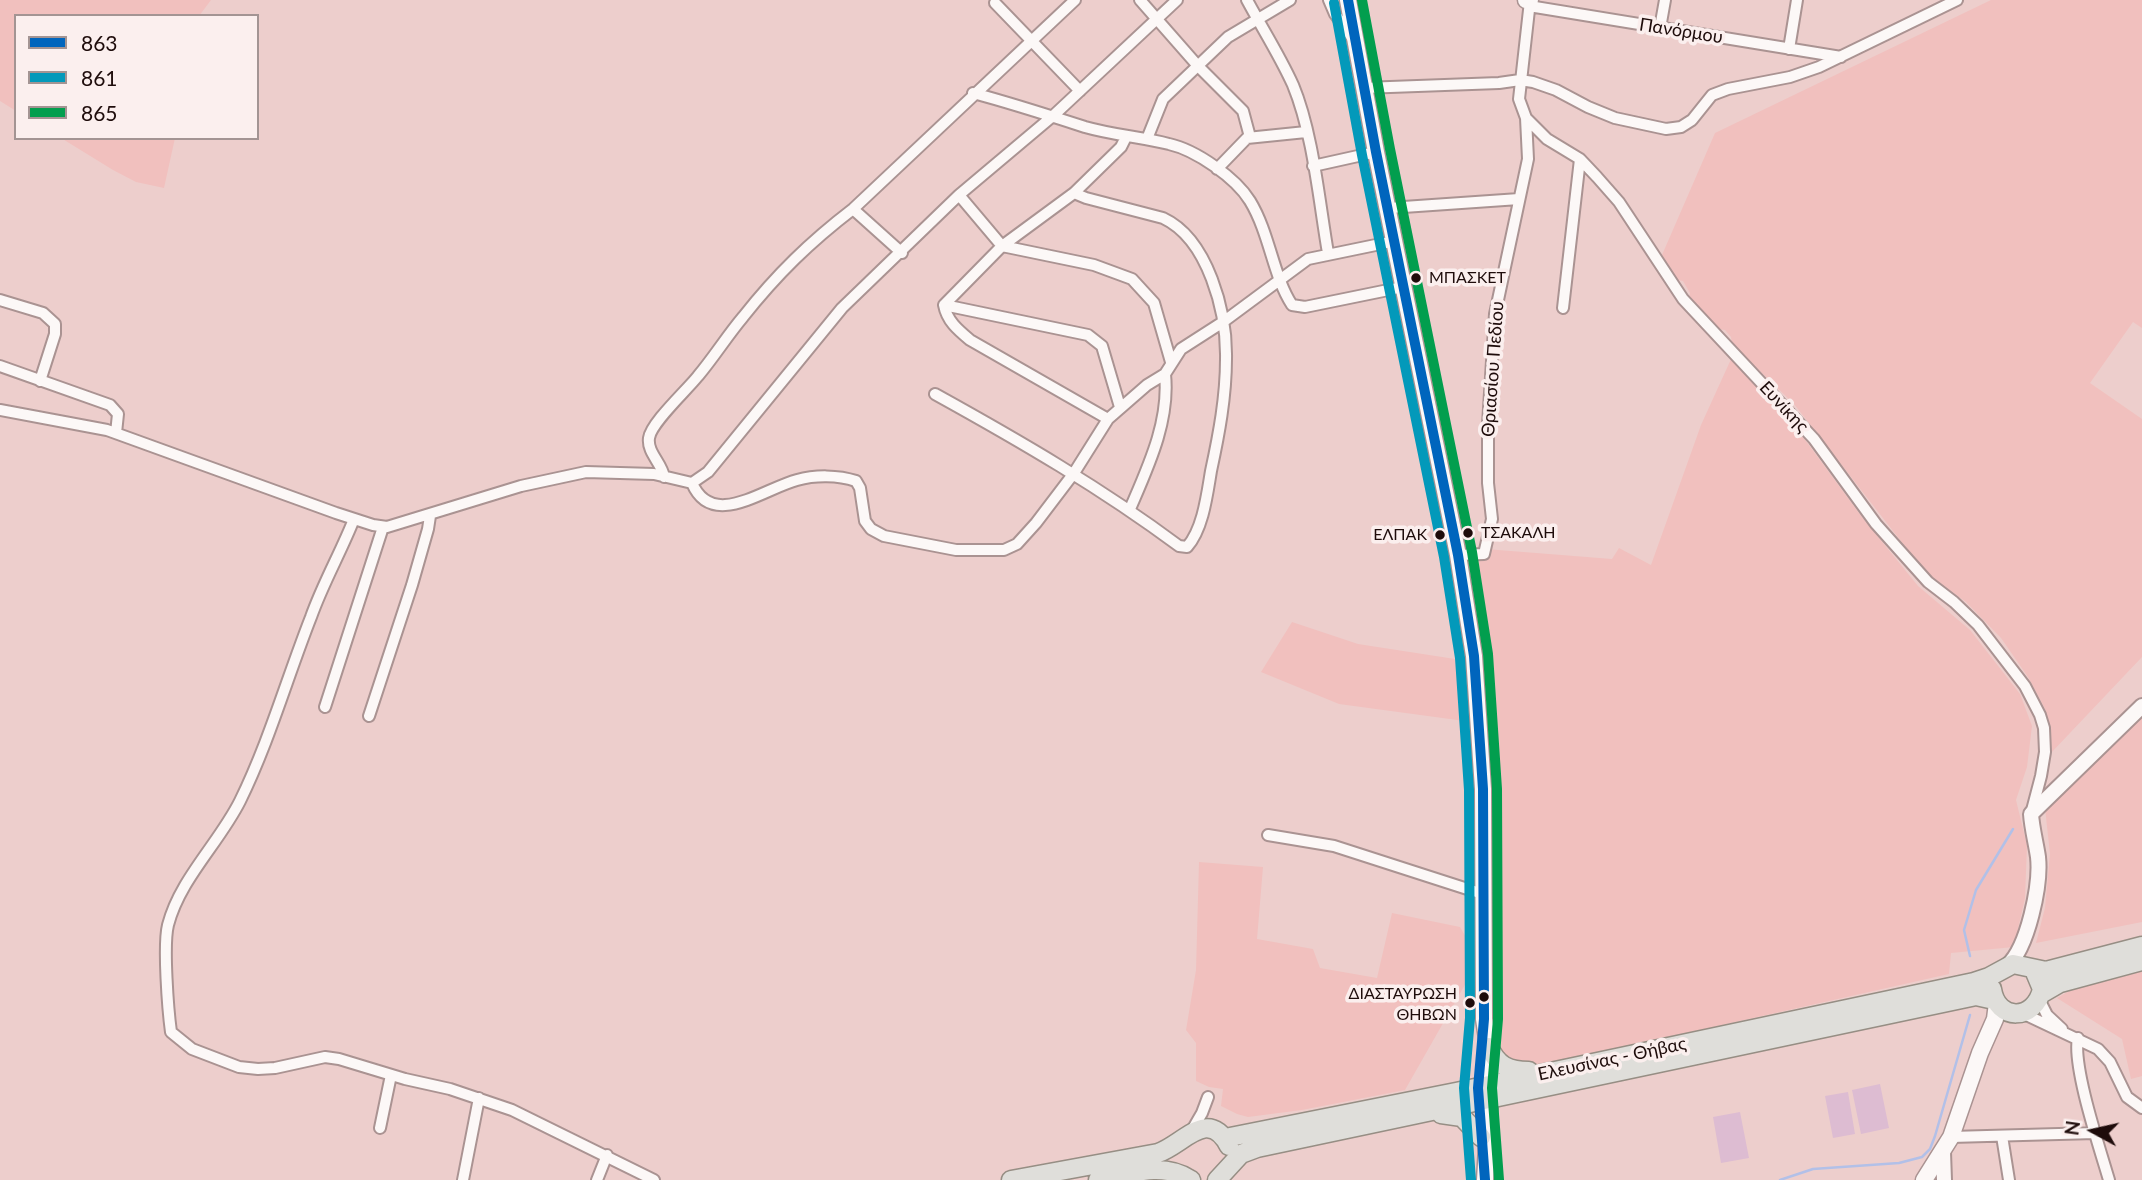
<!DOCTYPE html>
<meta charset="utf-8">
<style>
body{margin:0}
#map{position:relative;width:2142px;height:1180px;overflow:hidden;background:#edcecc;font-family:Lato,sans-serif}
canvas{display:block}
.legend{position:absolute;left:14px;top:14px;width:245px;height:126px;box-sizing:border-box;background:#fbefee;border:2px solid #a39493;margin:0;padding:9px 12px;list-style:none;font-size:21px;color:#1e0c0b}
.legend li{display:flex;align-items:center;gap:14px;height:35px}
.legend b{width:35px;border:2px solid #a39493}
.north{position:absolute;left:2058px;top:1096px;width:70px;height:70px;-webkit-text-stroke:5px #fbefee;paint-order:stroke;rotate:278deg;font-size:19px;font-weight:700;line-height:28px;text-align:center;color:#1e0c0b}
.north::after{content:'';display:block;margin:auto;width:24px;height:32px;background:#1e0c0b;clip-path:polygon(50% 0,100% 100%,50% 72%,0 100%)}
</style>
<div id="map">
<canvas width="2142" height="1180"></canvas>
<ul class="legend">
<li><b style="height:9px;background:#0065bd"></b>863</li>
<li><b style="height:9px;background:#0399ba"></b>861</li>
<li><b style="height:9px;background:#029e4e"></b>865</li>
</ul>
<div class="north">N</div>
</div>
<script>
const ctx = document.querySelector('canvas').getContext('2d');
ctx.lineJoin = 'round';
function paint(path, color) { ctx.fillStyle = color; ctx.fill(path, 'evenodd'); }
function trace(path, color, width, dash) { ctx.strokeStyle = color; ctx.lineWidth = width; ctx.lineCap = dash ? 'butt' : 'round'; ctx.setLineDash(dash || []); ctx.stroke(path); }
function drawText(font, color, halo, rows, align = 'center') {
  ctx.font = font + ' Lato,sans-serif'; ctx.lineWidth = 7; ctx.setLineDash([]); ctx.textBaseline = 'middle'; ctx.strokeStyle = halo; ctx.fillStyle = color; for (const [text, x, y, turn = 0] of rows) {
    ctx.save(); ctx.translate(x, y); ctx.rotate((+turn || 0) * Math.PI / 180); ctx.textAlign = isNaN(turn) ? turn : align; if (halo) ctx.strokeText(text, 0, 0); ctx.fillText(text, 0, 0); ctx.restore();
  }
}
paint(new Path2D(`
 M 0,0 L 211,0 L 199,16 L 16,16 L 16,111 L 0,101 Z
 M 1991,0 L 2142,0 L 2142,328 L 2133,322 L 2090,383 L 2142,419 L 2142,657 L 2051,753 L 2045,709 L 2028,677 L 2001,638 L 1966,602 L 1925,572 L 1794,404 L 1732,344 L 1731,337 L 1725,330 L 1717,329 L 1689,298 L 1690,293 L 1683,281 L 1678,280 L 1662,255 L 1715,133 Z
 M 61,138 L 175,138 L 164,188 L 136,182 L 113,170 Z
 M 1732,357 L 1806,441 L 1862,517 L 1918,586 L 1970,630 L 2020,694 L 2032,726 L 2027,767 L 2016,800 L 2027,845 L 2025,898 L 2014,947 L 1951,953 L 1949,974 L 1495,1076 L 1494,739 L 1488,641 L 1473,548 L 1612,559 L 1619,548 L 1651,565 L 1701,425 Z
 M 1292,622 L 1358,644 L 1468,661 L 1472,722 L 1339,704 L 1261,672 Z
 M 2142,712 L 2142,922 L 2036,943 L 2045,908 L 2050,854 L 2045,808 Z
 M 1199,862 L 1263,867 L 1257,939 L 1313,949 L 1320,968 L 1377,978 L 1392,913 L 1460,927 L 1479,960 L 1405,1090 L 1302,1110 L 1248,1117 L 1237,1114 L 1221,1106 L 1223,1089 L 1209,1087 L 1196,1081 L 1196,1043 L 1186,1030 L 1196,970 Z
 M 2142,970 L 2142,1076 L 2131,1079 L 2122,1039 L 2057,998 L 2085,982 Z`), '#f1c0be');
paint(new Path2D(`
 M 1880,1084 L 1889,1128 L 1861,1134 L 1852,1090 Z
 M 1848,1092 L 1855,1134 L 1833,1138 L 1825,1096 Z
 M 1740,1112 L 1749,1158 L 1721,1163 L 1713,1117 Z`), '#ddbcd2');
trace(new Path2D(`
 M 1970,956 L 1964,930 L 1976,890 L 2013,829
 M 1780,1180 L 1813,1169 L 1899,1163 L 1922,1157 L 1930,1149 L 1935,1136 L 1970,1015`), '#b2c0e8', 2.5);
const minor = new Path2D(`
 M 1140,0 L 1198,66 L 1243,111 L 1250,137
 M 1247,0 C 1262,28 1280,56 1293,85 C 1313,133 1319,201 1328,253
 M 1329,0 L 1335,14 L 1353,39
 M 1530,1 L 1519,99 L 1526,118 L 1547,139 L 1580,159 L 1597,177 L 1619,202 L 1683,299 L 1814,439 L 1876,524 L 1928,582 L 1954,602 L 1978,625 L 2025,686 L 2040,715 L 2044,728 L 2045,752 L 2041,776 L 2031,814
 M 995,3 L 1080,91
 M 1529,6 L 1841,57
 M 1660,28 L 1665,0
 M 1789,49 L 1797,0
 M 1363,88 L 1499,83 L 1520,80 L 1533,82 L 1556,90 L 1588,107 L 1615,118 L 1666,129 L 1681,127 L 1692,120 L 1712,95 L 1728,89 L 1790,77 L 1819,67 L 1957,0
 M 973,93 C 1011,103 1048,115 1085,127 C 1113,135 1141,137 1169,144 C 1196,150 1236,178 1250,201 C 1270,234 1273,276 1292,305 L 1305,307 L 1403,287
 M 1147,139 L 1163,99 L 1228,37 L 1290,0
 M 1313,166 L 1376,152
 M 1217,169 L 1247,138 L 1306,132
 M 959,195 L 1002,246 L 1094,265 L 1132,279 L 1154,303 L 1171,362
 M 1389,208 L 1519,199
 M 853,209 L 902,253
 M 0,300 L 43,313 L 55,324 L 55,334 L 40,381
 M 944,305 L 1088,335 L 1102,346 L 1120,407
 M 1563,308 L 1580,159
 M 0,366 L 110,405 L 118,414 L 116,433
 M 935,394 C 1020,441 1101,488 1179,546 L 1187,547 C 1203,529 1207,495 1211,471 C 1219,434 1226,397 1226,359 C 1227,312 1208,239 1163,218 L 1086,198 L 1074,193
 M 0,410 L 107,430 L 336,513 L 373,525 L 387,527 L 521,486 L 586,472 L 654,474 L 692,483 L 708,472 L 842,308 L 959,195 L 1054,115 L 1177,0
 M 1108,419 L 970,340 C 958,330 947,321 944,305 L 1002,246 L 1074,193 L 1121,147 L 1126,137
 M 664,477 C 662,463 647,453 649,438 C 651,423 686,391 698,376 C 714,357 727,336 743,317 C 777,274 810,242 853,209 L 1075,0
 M 692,483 C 712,530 763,489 797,480 C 815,475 838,475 856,481 L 860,488 L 865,521 L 871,529 L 884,536 L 956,550 L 1004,550 L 1017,544 L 1036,523 L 1074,473 L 1108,419 L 1147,385 L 1165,374 L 1181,349 L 1223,322 L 1308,259 L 1395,241
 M 1130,509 C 1148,467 1170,421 1165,374
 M 354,519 C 341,552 323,583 311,617 C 287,678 269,742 240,801 C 219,843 180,879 168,925 C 163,945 168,1010 171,1032 L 192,1049 L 239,1067 L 258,1069 L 275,1068 L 325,1057 L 339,1059 L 405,1079 L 450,1089 L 512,1110 L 654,1180
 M 1458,555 L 1484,554 L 1492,519 L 1488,483 L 1488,424 L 1495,314 L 1528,159 L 1526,118
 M 325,707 L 383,527
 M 369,716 L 412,585 L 428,529 L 430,516
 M 1268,835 L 1334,846 L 1483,894
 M 2039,999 L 2047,1015 L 2062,1029
 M 2022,1013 L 2098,1049 L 2110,1062 L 2127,1097 L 2142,1108
 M 2078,1038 C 2072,1066 2100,1149 2109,1180
 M 380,1128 L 391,1075
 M 1191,1132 L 1202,1113 L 1208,1097
 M 2002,1136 L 2009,1180
 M 1951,1137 L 2095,1133
 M 463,1180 L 479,1098
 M 597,1180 L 607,1155`);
const tertiary = new Path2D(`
 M 2007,966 C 2028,948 2041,884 2038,857 C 2036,843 2032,829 2031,814 L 2142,706
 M 1943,1152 L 1944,1180`);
const secondary = new Path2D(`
 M 1348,0 L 1376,152 L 1458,555 L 1474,656 L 1483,789 L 1484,1019 L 1490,1057 L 1491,1084 L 1485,1180
 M 1526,0 L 1530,0
 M 1924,1180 L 1951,1137 L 1980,1053 L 1995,1019 L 1997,1003`);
const primary = new Path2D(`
 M 1992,989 C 1997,1022 2035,1021 2042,989 L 2034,970
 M 2041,994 L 2060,983 L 2142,961
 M 1489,1047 C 1497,1065 1508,1071 1529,1071
 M 1441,1114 L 1462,1117 L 1481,1137
 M 1225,1138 L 1456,1092 L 1974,982 L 1989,977 L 2013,964 L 2046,971 L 2142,946
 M 1011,1180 L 1158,1153 C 1183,1145 1208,1106 1229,1146
 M 1098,1180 C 1129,1174 1163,1161 1191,1180
 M 1217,1180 L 1241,1154 L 1257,1148 L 1976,996 L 1994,1000`);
trace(minor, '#aa9392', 14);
trace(tertiary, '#aa9392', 18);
trace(secondary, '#aa9392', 19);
trace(primary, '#968e84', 21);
trace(minor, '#fcf8f7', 10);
trace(tertiary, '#fcf8f7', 14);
trace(secondary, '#fcf8f7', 16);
trace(primary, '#dfdeda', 18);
trace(new Path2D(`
 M 1348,0 L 1376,152 L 1458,555 L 1474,656 L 1483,789 L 1484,1019 L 1478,1088 L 1485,1180`), '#0065bd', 10);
trace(new Path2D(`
 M 1334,3 L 1362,155 L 1444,557 L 1460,658 L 1469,790 L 1470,1018 L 1464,1088 L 1471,1180`), '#0399ba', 10);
trace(new Path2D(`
 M 1362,0 L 1390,149 L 1472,552 L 1488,654 L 1497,789 L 1498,1019 L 1492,1088 L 1499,1180`), '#029e4e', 10);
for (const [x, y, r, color] of [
 [1416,278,6,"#1e0c0b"],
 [1468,533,6,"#1e0c0b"],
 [1440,535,6,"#1e0c0b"],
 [1484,997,6,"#1e0c0b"],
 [1470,1003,6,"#1e0c0b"]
]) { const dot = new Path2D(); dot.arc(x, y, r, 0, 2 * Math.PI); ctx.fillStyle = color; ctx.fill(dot); trace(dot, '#fbefee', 2.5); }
drawText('16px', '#1e0c0b', '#fbefee', [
 ["ΜΠΑΣΚΕΤ",1429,278],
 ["ΤΣΑΚΑΛΗ",1481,533],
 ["ΕΛΠΑΚ",1427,535,"right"],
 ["ΔΙΑΣΤΑΥΡΩΣΗ",1457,994,"right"],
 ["ΘΗΒΩΝ",1457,1015,"right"]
], 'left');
drawText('18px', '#1e0c0b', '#fbefee', [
 ["Πανόρμου",1681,31,9],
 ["Θριασίου Πεδίου",1493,369,-86],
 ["Ευνίκης",1784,407,47],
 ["Ελευσίνας - Θήβας",1612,1059,-12]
]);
</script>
